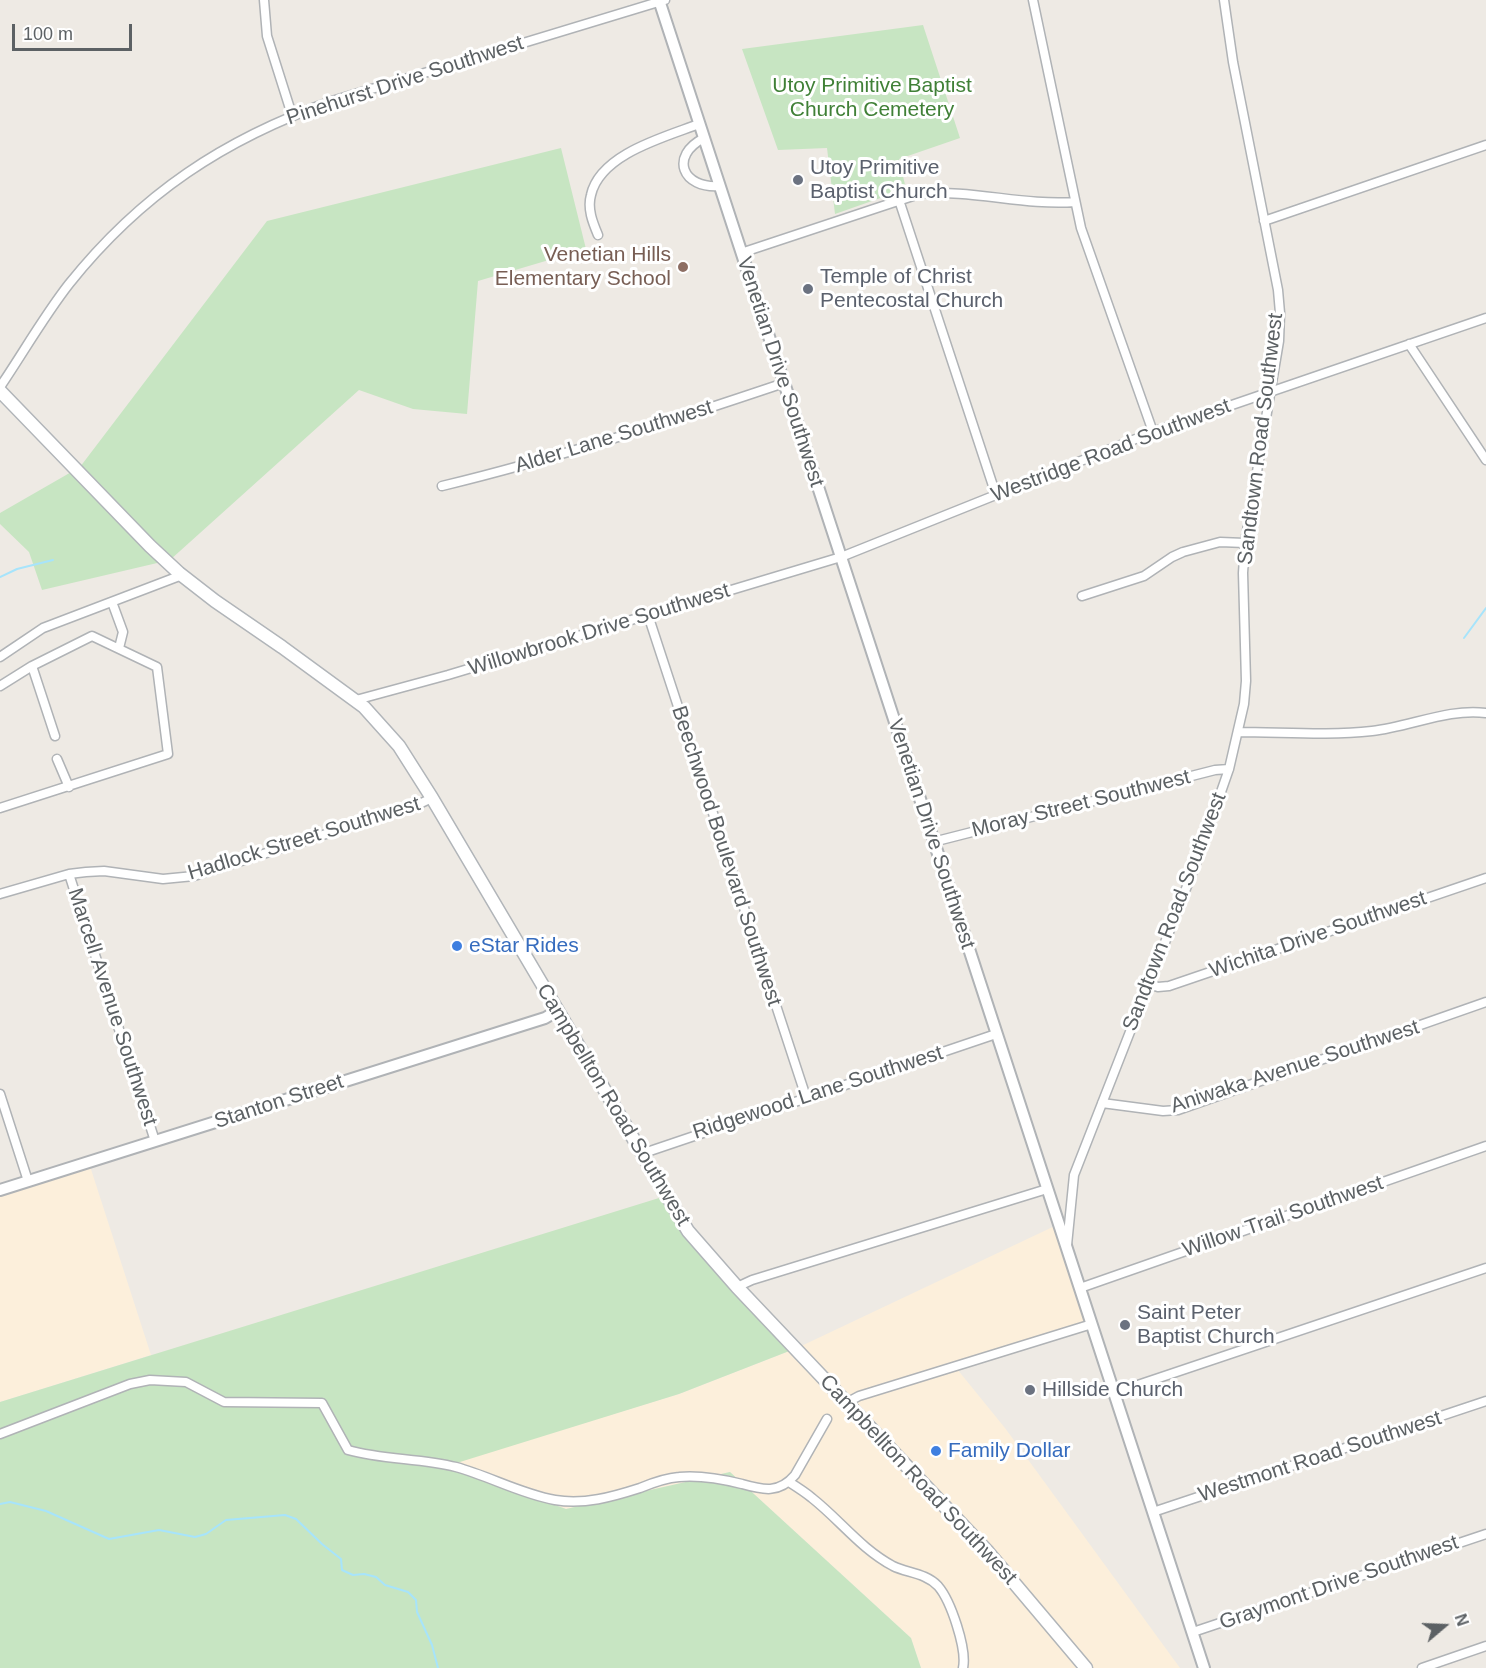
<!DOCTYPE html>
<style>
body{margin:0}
#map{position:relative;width:1486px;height:1668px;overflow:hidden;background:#eeeae4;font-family:Arial,sans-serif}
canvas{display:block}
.north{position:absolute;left:1414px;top:1596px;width:60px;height:60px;-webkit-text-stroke:4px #fff;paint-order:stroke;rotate:71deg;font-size:16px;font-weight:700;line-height:24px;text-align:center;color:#5c6164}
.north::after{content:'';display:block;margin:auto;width:21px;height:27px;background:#5c6164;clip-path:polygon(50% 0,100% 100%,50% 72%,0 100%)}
.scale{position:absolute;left:12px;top:24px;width:120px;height:27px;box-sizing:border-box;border:3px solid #5c6164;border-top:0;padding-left:8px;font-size:18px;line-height:21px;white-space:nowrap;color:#5c6164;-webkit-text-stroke:4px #fff;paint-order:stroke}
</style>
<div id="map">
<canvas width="1486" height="1668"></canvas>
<div class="north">N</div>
<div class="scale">100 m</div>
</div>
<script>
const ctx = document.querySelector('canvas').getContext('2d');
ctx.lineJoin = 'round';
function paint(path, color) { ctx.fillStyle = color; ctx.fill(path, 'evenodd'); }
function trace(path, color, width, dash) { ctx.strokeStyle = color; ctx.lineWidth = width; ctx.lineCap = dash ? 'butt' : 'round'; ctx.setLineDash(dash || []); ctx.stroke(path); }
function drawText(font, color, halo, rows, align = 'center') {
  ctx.font = font + ' Arial,sans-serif'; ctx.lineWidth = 6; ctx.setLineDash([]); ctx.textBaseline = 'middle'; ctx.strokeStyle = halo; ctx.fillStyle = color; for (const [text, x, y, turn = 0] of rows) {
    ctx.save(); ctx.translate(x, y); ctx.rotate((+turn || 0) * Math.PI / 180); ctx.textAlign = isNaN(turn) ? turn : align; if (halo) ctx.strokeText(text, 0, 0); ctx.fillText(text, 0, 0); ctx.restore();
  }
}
paint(new Path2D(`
 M 88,1160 L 151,1355 L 0,1402 L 0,1189 Z
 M 1059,1224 L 1090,1327 L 957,1369 L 1005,1428 L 1180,1668 L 921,1668 L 911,1638 L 730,1472 L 566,1509 L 446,1465 L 679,1394 L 797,1348 Z`), '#fcefdb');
paint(new Path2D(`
 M 923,25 L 960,138 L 899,159 L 906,189 L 835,214 L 827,148 L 778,150 L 742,49 Z
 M 561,148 L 586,249 L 478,281 L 467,414 L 413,409 L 359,390 L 170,560 L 42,590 L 29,552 L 0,524 L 0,513 L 80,467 L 267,221 Z
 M 659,1198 L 698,1247 L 797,1348 L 679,1394 L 447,1466 L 566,1509 L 730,1472 L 911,1638 L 921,1668 L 0,1668 L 0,1402 Z`), '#c7e5c2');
trace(new Path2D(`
 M 0,577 L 17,569 L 53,560
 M 1464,638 L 1486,608
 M 0,1504 L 10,1502 L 46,1511 L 109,1539 L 159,1530 L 195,1537 L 206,1534 L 226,1520 L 285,1515 L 296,1519 L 322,1544 L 341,1559 L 342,1570 L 353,1575 L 364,1574 L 376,1577 L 385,1585 L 408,1592 L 416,1600 L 417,1612 L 432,1645 L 438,1668`), '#a7e4fb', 2);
const minor = new Path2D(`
 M 264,0 L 267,36 L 292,115
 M 1033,0 L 1081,228 L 1153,432
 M 704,138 C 669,156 682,189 720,186
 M 899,200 L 996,495
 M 1264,221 L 1486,145
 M 598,235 C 593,223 587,209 591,195 C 600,154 665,137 699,124
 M 741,253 L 919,194 C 971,189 1023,206 1075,202
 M 1409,344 L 1486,460
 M 0,387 C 23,353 44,316 69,284 C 141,194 224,139 332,101 L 665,0
 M 442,486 C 558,458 671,421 784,383
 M 1082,596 L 1144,576 L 1172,557 L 1183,552 L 1220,542 L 1245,543
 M 112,602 L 123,632 L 119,648
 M 648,615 L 806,1097
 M 0,657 L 43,628 L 182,575
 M 32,666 L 55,736
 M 0,686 L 32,666 L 92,636 L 157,667 L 168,754 L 0,808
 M 356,700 L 448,675 L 841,557 L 1153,432 L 1486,318
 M 1238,732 C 1282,732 1328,736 1372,731 C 1410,727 1448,708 1486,713
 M 57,759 L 69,787
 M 933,842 L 1215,770 L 1229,769
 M 69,874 L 155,1141
 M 0,894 L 69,874 L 86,872 L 104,871 L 163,879 L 194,876 L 417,805 L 432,798
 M 1149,984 L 1158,987 L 1169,986 L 1486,878
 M 0,1094 L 28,1181
 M 1102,1103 L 1163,1111 L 1178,1110 L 1486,1002
 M 641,1154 L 996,1034
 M 1067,1245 L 1074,1175 L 1198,858 L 1229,769 L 1244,704 L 1246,681 L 1243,573 L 1245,543 L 1279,341 L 1280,313 L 1278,290 L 1233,62 L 1224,0
 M 737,1287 L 752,1280 L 1047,1189
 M 1080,1288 L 1486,1146
 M 1114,1393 L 1486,1268
 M 846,1403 L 859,1396 L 1092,1324
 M 0,1434 L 130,1384 L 150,1380 L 186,1382 L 224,1402 L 322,1403 L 348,1450 C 383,1460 420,1458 456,1467 C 489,1476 521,1494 555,1500 C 584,1505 612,1497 640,1488 C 652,1483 665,1478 679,1477 C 700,1475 722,1479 742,1484 C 763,1490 779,1494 795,1475 L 827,1419
 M 789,1482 C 797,1487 805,1492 812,1498 C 840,1520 861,1549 893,1566 C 907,1573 926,1573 938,1586 C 951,1601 967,1649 963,1668
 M 1153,1512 L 1486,1401
 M 1193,1632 L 1486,1534
 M 1422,1668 L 1486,1646`);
const tertiary = new Path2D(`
 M 659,0 L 1204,1668
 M 0,1190 L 545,1018 L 557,1011`);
const secondary = new Path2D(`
 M 0,391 L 150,546 L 179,573 L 215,601 L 282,647 L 364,707 L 399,746 L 432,798 L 688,1231 L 737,1287 L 988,1552 L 1086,1668`);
trace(minor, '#b0b3b6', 11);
trace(tertiary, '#b0b3b6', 14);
trace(secondary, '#b1b5b9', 15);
trace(minor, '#fff', 8);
trace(tertiary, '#fff', 10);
trace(secondary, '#fff', 12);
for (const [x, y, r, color] of [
 [798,180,6,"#6b7280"],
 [683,267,6,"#8d6e63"],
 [808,289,6,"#6b7280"],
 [457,946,6,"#3f7fe0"],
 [1125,1325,6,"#6b7280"],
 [1030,1390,6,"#6b7280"],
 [936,1451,6,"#3f7fe0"]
]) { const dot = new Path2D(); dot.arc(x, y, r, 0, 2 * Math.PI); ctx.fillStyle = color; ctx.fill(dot); trace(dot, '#fff', 2); }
drawText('21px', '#5c6164', '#fff', [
 ["Pinehurst Drive Southwest",405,81,-18],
 ["Venetian Drive Southwest",780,372,72],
 ["Alder Lane Southwest",614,437,-17],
 ["Sandtown Road Southwest",1261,439,-83],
 ["Westridge Road Southwest",1111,451,-21],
 ["Willowbrook Drive Southwest",599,630,-17],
 ["Moray Street Southwest",1081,804,-14],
 ["Venetian Drive Southwest",931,834,72],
 ["Hadlock Street Southwest",304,839,-17],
 ["Beechwood Boulevard Southwest",726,856,72],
 ["Sandtown Road Southwest",1175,912,-69],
 ["Wichita Drive Southwest",1318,935,-19],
 ["Marcell Avenue Southwest",112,1007,72],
 ["Aniwaka Avenue Southwest",1295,1067,-18],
 ["Ridgewood Lane Southwest",818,1093,-18],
 ["Stanton Street",279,1102,-18],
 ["Campbellton Road Southwest",613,1105,59],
 ["Willow Trail Southwest",1283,1217,-19],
 ["Westmont Road Southwest",1320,1457,-18],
 ["Campbellton Road Southwest",918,1480,47],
 ["Graymont Drive Southwest",1339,1583,-19]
]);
drawText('21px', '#408037', '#fff', [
 ["Utoy Primitive Baptist",872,86],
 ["Church Cemetery",872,110]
]);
drawText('21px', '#5b616d', '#fff', [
 ["Utoy Primitive",810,168],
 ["Baptist Church",810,192],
 ["Temple of Christ",820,277],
 ["Pentecostal Church",820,301],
 ["Saint Peter",1137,1313],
 ["Baptist Church",1137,1337],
 ["Hillside Church",1042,1390]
], 'left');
drawText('21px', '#785e54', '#fff', [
 ["Venetian Hills",671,255],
 ["Elementary School",671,279]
], 'right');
drawText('21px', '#366cbe', '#fff', [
 ["eStar Rides",469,946],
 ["Family Dollar",948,1451]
], 'left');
</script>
